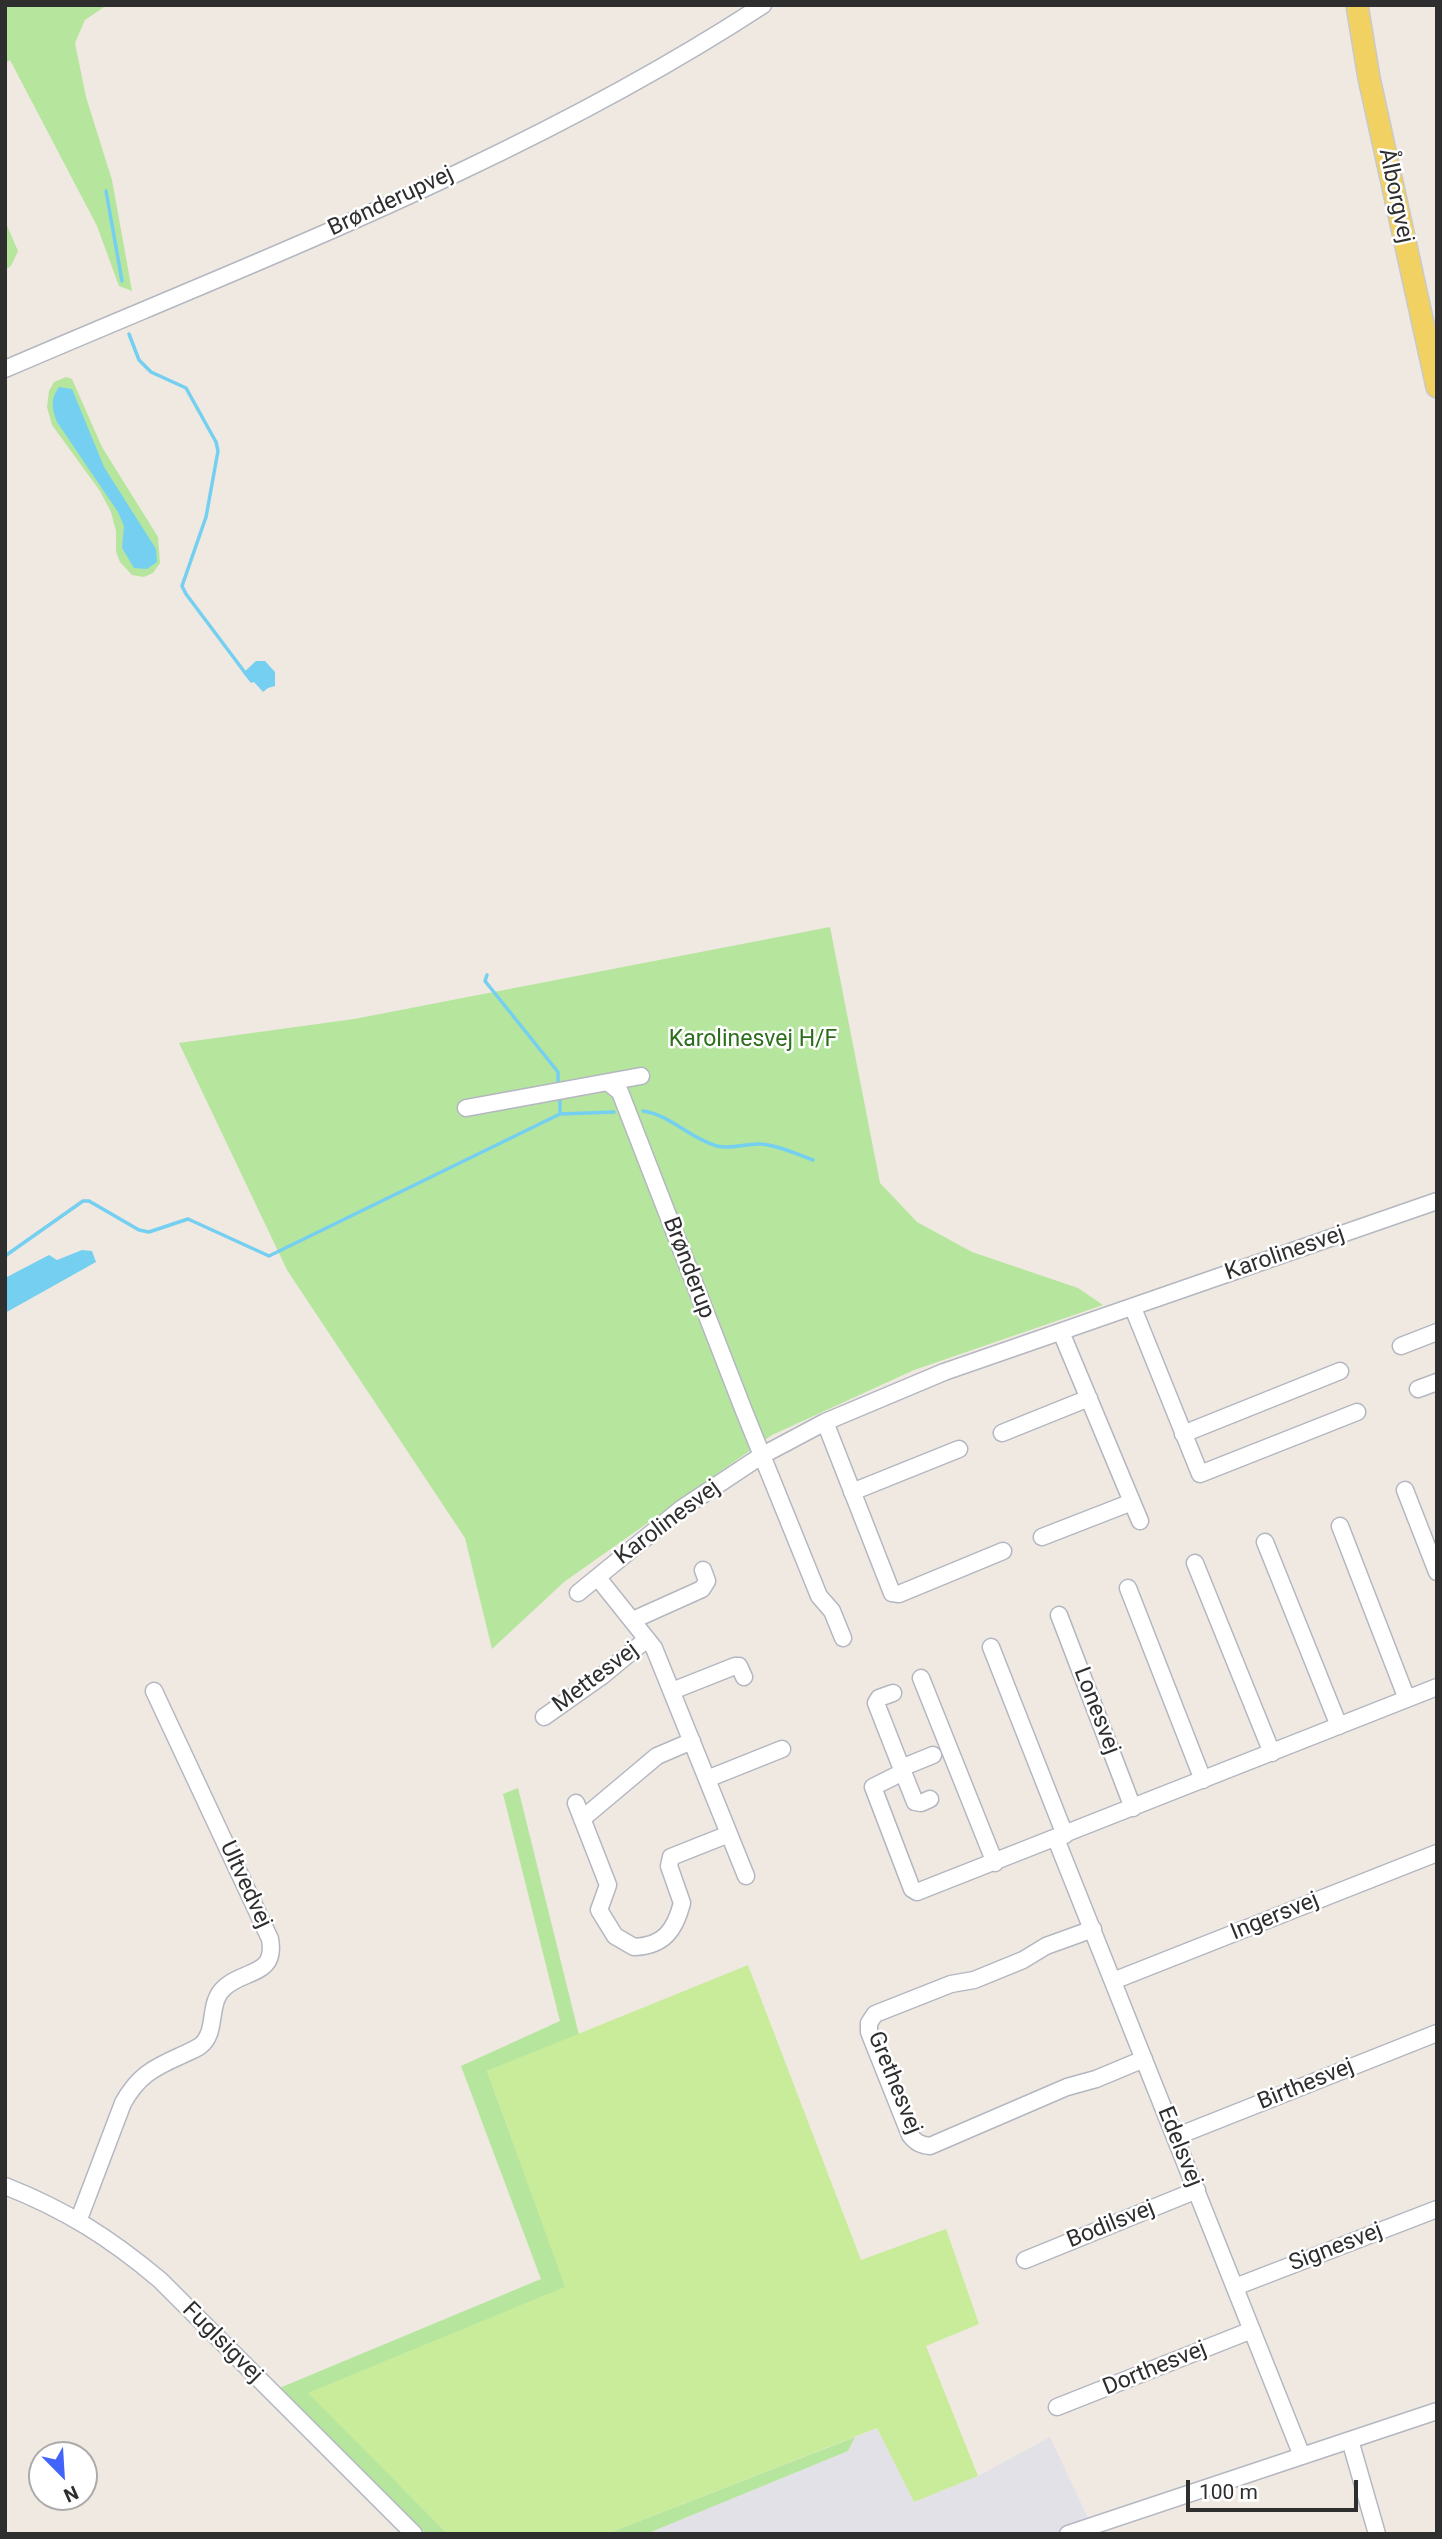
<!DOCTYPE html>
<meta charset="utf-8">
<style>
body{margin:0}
#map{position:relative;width:1442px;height:2539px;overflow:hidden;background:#efe9e1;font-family:Roboto,sans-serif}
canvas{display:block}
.frame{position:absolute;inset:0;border:7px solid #2e2e2e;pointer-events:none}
.north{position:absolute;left:28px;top:2441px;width:70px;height:70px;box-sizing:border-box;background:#fff;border:2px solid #ababab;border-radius:50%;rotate:156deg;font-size:19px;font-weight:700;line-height:28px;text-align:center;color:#2e2e2e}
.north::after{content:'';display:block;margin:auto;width:24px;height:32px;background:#4264fb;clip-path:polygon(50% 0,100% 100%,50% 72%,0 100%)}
.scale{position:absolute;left:1186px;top:2480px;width:172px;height:32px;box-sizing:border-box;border:4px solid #2e2e2e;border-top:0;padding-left:9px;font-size:21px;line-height:24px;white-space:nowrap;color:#2e2e2e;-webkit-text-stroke:5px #fff;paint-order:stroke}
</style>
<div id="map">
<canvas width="1442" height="2539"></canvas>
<div class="frame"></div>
<div class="north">N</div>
<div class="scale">100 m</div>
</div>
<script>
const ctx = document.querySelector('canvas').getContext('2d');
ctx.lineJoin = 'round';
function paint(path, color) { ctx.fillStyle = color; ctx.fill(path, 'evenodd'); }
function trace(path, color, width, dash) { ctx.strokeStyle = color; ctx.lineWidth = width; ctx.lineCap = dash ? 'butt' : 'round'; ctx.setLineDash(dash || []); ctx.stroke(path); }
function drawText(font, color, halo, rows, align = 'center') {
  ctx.font = font + ' Roboto,sans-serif'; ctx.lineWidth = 5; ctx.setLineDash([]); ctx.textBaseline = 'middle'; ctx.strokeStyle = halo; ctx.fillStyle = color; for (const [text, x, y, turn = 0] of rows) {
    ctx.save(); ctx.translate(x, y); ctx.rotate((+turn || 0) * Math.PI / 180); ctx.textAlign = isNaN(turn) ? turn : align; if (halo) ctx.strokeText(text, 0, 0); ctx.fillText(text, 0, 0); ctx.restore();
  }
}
paint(new Path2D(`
 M 878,2428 L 914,2502 L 978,2476 L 1050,2437 L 1095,2533 L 646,2534 L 848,2451 L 855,2437 Z`), '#e3e1e8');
paint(new Path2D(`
 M 5,5 L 107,5 L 85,20 L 75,43 L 86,97 L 112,180 L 132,291 L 119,286 L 97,226 L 10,60 L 5,64 Z
 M 5,221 L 18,251 L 11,266 L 5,270 Z
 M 66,377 L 72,379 L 102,447 L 158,537 L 160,563 L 153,573 L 144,577 L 132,575 L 120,562 L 116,552 L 116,531 L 111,512 L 100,491 L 52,425 L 47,407 L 49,391 L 54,382 Z
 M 830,927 L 880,1183 L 917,1222 L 972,1252 L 1078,1288 L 1103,1305 L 914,1370 L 772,1435 L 564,1582 L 492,1649 L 465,1538 L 287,1270 L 179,1043 L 354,1019 Z
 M 518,1788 L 579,2035 L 487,2071 L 566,2287 L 309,2393 L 448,2534 L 426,2534 L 277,2389 L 541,2279 L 461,2066 L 560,2021 L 503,1794 Z
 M 855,2437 L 848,2451 L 646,2534 L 606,2534 Z`), '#b6e59e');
paint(new Path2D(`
 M 748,1965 L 861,2260 L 946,2229 L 979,2324 L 926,2346 L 978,2476 L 914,2502 L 877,2428 L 606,2534 L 448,2534 L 308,2393 L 565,2287 L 487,2071 Z`), '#c9ec9a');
paint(new Path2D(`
 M 59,387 L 72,389 L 104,467 L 156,549 L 157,562 L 147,569 L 134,568 L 122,548 L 124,526 L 118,512 L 57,422 C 52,408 50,400 59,387 Z
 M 256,661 L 265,661 L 275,672 L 275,686 L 268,688 L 263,692 L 254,682 L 251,683 L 243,673 Z
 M 82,1250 L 92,1251 L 96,1262 L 5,1313 L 5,1278 L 49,1255 L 57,1260 Z`), '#75cff0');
trace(new Path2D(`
 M 106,191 L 122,281
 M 129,334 L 139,360 L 151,372 L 186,388 L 216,442 L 218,451 L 206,517 L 182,586 L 186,594 L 246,674
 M 487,975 L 485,981 L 558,1072 L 558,1081
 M 560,1099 L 560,1114
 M 643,1111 C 671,1115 690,1139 717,1146 C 732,1150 746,1143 760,1144 C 778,1145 796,1154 813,1160
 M 5,1256 L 83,1201 L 89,1201 L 139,1230 L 149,1232 L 188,1219 L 269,1256 L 560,1114 L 614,1112`), '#75cff0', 3.5);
const minor = new Path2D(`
 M 5,369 C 261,259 529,158 763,5
 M 609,1083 L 620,1092 L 744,1411 L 819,1596 L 832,1611 L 843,1638
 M 466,1108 L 641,1076
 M 1133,1308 L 1200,1474 L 1357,1412
 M 1061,1332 L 1140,1521
 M 1401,1346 L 1437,1332
 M 1418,1389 L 1437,1382
 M 825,1422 L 892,1593 L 899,1594 L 1003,1551
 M 1002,1433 L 1089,1398
 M 1183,1434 L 1340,1371
 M 1405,1490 L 1437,1572
 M 852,1492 L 959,1449
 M 1340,1526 L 1407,1699
 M 1042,1537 L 1132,1502
 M 1265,1542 L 1339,1726
 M 1195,1563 L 1272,1753
 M 598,1578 L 654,1648 L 746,1876
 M 1128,1588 L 1203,1780
 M 578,1593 L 681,1509 L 761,1456 L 825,1422 L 944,1372 L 1437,1201
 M 1059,1615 L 1133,1808
 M 633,1620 L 702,1589 L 707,1581 L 703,1570
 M 991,1647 L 1065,1835
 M 921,1678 L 995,1863
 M 672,1691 L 735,1666 L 739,1666 L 744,1677
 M 893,1693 L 879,1698 L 876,1703 L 903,1772
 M 544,1717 L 602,1676 L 647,1639
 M 901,1768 L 933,1755
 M 707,1779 L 782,1749
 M 930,1799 L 921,1803 L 915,1802 L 903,1772 L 873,1787 L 912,1889 L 917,1892 L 1437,1687
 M 576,1803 L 608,1885 L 599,1910 L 615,1936 L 634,1947 C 664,1946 675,1930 682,1903 L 669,1866 L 671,1857 L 729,1834
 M 582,1819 L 657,1756 L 692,1741
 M 1056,1839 L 1302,2456
 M 1093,1929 L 1046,1946 L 1023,1960 L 974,1980 L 951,1984 L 875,2014 L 869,2023 L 869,2032 L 910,2135 C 916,2143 921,2145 930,2146 L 1067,2087 L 1096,2079 L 1144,2059
 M 1113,1981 L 1437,1853
 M 1175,2137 L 1437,2033
 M 5,2186 C 66,2210 110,2238 160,2280 L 414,2534
 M 79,2219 L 123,2103 C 138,2076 153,2068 180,2056 C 186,2053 194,2050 200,2046 C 218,2033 207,2003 224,1988 C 243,1969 277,1977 270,1939 L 154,1691
 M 1025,2260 L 1197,2190
 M 1235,2287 L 1437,2209
 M 1057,2407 L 1252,2330
 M 1350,2440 L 1377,2534
 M 1068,2534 L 1437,2411`);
const major = new Path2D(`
 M 1357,5 L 1369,78 L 1437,387`);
trace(minor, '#b4b7c1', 19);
trace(major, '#c9c9c9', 24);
trace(minor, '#fff', 16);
trace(major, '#f2d163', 21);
drawText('23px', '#2e2e2e', '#fff', [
 ["Ålborgvej",1395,196,78],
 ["Brønderupvej",391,202,-25],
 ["Karolinesvej",1285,1254,-19],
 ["Brønderup",688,1268,69],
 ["Karolinesvej",668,1523,-37],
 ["Mettesvej",596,1678,-37],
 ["Lonesvej",1096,1711,69],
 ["Ultvedvej",245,1885,65],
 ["Ingersvej",1275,1917,-22],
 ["Grethesvej",894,2083,68],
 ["Birthesvej",1306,2085,-22],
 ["Edelsvej",1179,2147,68],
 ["Bodilsvej",1111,2225,-22],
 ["Signesvej",1336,2248,-21],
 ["Fuglsigvej",222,2343,45],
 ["Dorthesvej",1155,2369,-22]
]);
drawText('23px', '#2c6e1b', '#fff', [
 ["Karolinesvej H/F",753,1040]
]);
</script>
